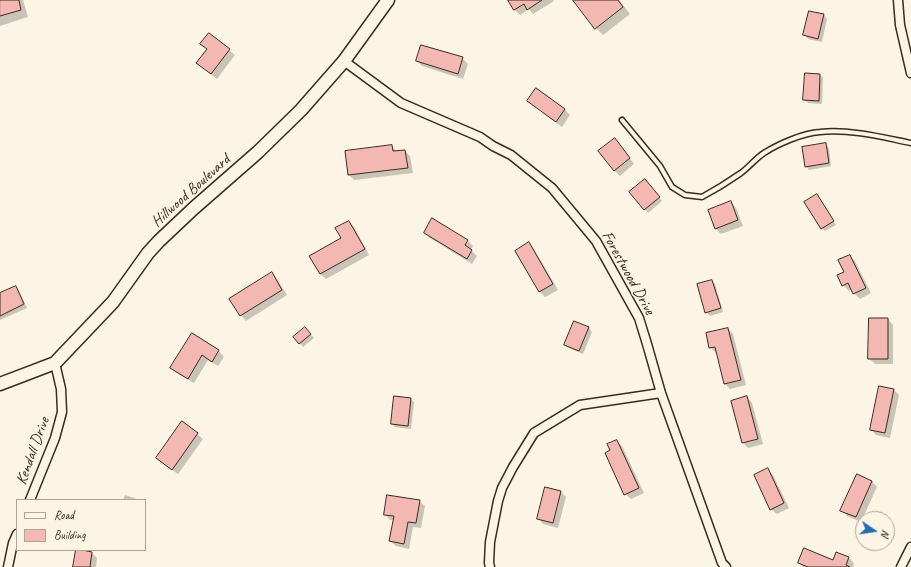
<!DOCTYPE html>
<style>
body{margin:0}
#map{position:relative;width:911px;height:567px;overflow:hidden;background:#fcf5e5;font-family:Caveat,sans-serif}
canvas{display:block}
.legend{position:absolute;left:16px;top:499px;width:130px;height:52px;box-sizing:border-box;background:#fcf5e5;border:1px solid #afa495;margin:0;padding:5px 7px;list-style:none;font-size:12px;color:#3b2a1e}
.legend li{display:flex;align-items:center;gap:8px;height:20px}
.legend b{width:20px;border:1px solid #afa495}
.north{position:absolute;left:855px;top:511px;width:40px;height:40px;box-sizing:border-box;background:#fcf5e5;border:1px solid #afa495;border-radius:50%;rotate:103deg;font-size:11px;font-weight:700;line-height:16px;text-align:center;color:#3b2a1e}
.north::after{content:'';display:block;margin:auto;width:14px;height:18px;background:#1f6fb2;clip-path:polygon(50% 0,100% 100%,50% 72%,0 100%)}
</style>
<div id="map">
<canvas width="911" height="567"></canvas>
<ul class="legend">
<li><b style="height:5px;background:#fcf5e5"></b>Road</li>
<li><b style="height:11px;background:#f4b8b2"></b>Building</li>
</ul>
<div class="north">N</div>
</div>
<script>
const ctx = document.querySelector('canvas').getContext('2d');
ctx.lineJoin = 'round';
function paint(path, color) { ctx.fillStyle = color; ctx.fill(path, 'evenodd'); }
function trace(path, color, width, dash) { ctx.strokeStyle = color; ctx.lineWidth = width; ctx.lineCap = dash ? 'butt' : 'round'; ctx.setLineDash(dash || []); ctx.stroke(path); }
function drawText(font, color, halo, rows, align = 'center') {
  ctx.font = font + ' Caveat,sans-serif'; ctx.lineWidth = 3; ctx.setLineDash([]); ctx.textBaseline = 'middle'; ctx.strokeStyle = halo; ctx.fillStyle = color; for (const [text, x, y, turn = 0] of rows) {
    ctx.save(); ctx.translate(x, y); ctx.rotate((+turn || 0) * Math.PI / 180); ctx.textAlign = isNaN(turn) ? turn : align; if (halo) ctx.strokeText(text, 0, 0); ctx.fillText(text, 0, 0); ctx.restore();
  }
}
paint(new Path2D(`
 M 0,0 L 23,0 L 28,17 L 0,26 Z
 M 509,0 L 553,0 L 554,1 L 533,14 L 529,9 L 520,15 L 515,10 Z
 M 574,0 L 619,0 L 630,14 L 603,35 L 596,28 Z
 M 824,15 L 827,19 L 822,42 L 808,39 L 804,35 Z
 M 209,34 L 229,50 L 235,55 L 217,79 L 203,68 L 207,50 L 202,44 Z
 M 462,58 L 468,64 L 463,79 L 422,66 L 417,61 Z
 M 820,75 L 823,78 L 822,104 L 808,103 L 804,99 Z
 M 537,90 L 565,110 L 570,115 L 562,127 L 534,106 L 528,101 Z
 M 825,144 L 829,148 L 831,166 L 809,170 L 806,166 Z
 M 620,145 L 634,164 L 620,176 L 614,170 Z
 M 392,146 L 397,152 L 405,151 L 410,156 L 413,173 L 354,180 L 349,175 L 346,152 Z
 M 648,184 L 662,201 L 648,213 L 645,209 Z
 M 817,195 L 820,199 L 836,225 L 825,231 L 822,228 Z
 M 731,202 L 736,208 L 743,226 L 721,234 L 716,229 L 709,210 Z
 M 433,220 L 468,241 L 473,246 L 471,250 L 477,256 L 472,264 L 430,238 L 425,233 Z
 M 349,222 L 354,227 L 369,255 L 326,279 L 320,274 L 311,256 L 342,239 Z
 M 529,244 L 534,249 L 558,290 L 545,297 L 540,292 L 516,251 Z
 M 850,256 L 855,261 L 871,293 L 860,299 L 854,293 L 852,289 L 849,291 L 843,285 L 838,275 L 845,272 Z
 M 271,274 L 277,279 L 287,295 L 246,321 L 241,315 L 231,299 Z
 M 712,281 L 715,284 L 723,312 L 710,316 L 706,312 Z
 M 15,287 L 19,291 L 27,308 L 0,320 L 0,295 Z
 M 888,319 L 893,325 L 893,364 L 875,364 L 869,358 Z
 M 575,322 L 589,328 L 592,332 L 583,354 L 569,348 L 565,345 Z
 M 728,329 L 733,334 L 746,385 L 730,389 L 725,384 L 717,352 L 716,353 L 710,347 Z
 M 309,332 L 314,338 L 303,347 L 295,337 Z
 M 192,334 L 219,351 L 224,357 L 218,366 L 208,360 L 194,383 L 177,373 L 171,368 Z
 M 880,387 L 894,390 L 899,395 L 890,438 L 876,435 L 871,429 Z
 M 747,397 L 752,403 L 763,444 L 748,448 L 743,443 Z
 M 411,399 L 414,402 L 411,429 L 395,427 L 392,424 Z
 M 182,423 L 197,434 L 203,439 L 178,474 L 162,463 L 157,457 Z
 M 616,441 L 622,446 L 644,493 L 631,499 L 625,494 L 612,451 Z
 M 768,470 L 773,475 L 789,508 L 777,514 L 771,509 Z
 M 872,481 L 877,487 L 861,522 L 847,516 L 842,510 Z
 M 546,488 L 561,492 L 566,497 L 558,528 L 543,524 L 538,518 Z
 M 125,495 L 140,500 L 123,500 Z
 M 419,501 L 425,506 L 421,528 L 413,527 L 409,549 L 396,546 L 390,541 L 394,520 L 390,520 L 385,514 Z
 M 77,550 L 92,553 L 97,558 L 96,567 L 74,567 Z
 M 849,558 L 854,563 L 853,567 L 803,567 L 799,563 L 834,561 Z`), '#0003');
const building = new Path2D(`
 M 0,0 L 19,0 L 21,10 L 0,16 Z
 M 508,0 L 542,0 L 527,10 L 524,4 L 514,10 Z
 M 573,0 L 618,0 L 623,7 L 595,29 Z
 M 809,11 L 824,14 L 818,39 L 803,35 Z
 M 209,33 L 230,49 L 211,74 L 196,63 L 207,49 L 200,44 Z
 M 421,45 L 463,57 L 458,74 L 416,61 Z
 M 805,73 L 820,74 L 819,101 L 803,100 Z
 M 536,88 L 565,109 L 556,122 L 527,101 Z
 M 615,138 L 630,158 L 614,171 L 598,151 Z
 M 826,143 L 829,163 L 805,167 L 802,147 Z
 M 392,145 L 393,151 L 405,150 L 408,168 L 348,175 L 345,151 Z
 M 645,179 L 660,197 L 644,210 L 629,192 Z
 M 817,194 L 834,221 L 821,229 L 804,202 Z
 M 731,201 L 738,220 L 715,229 L 708,210 Z
 M 432,218 L 468,240 L 465,245 L 472,250 L 467,259 L 424,233 Z
 M 349,221 L 365,249 L 320,274 L 309,256 L 341,238 L 335,228 Z
 M 529,242 L 553,284 L 539,292 L 515,251 Z
 M 850,255 L 866,288 L 853,294 L 848,283 L 842,286 L 837,275 L 844,272 L 838,260 Z
 M 272,272 L 282,290 L 240,316 L 229,299 Z
 M 712,280 L 721,308 L 705,313 L 697,284 Z
 M 16,286 L 24,304 L 0,316 L 0,293 Z
 M 869,318 L 888,318 L 888,359 L 868,359 Z
 M 574,321 L 589,327 L 579,351 L 564,345 Z
 M 305,327 L 311,334 L 299,344 L 293,337 Z
 M 728,328 L 741,380 L 724,384 L 715,347 L 709,348 L 706,333 Z
 M 192,333 L 219,350 L 212,362 L 202,355 L 188,379 L 170,368 Z
 M 879,386 L 894,389 L 885,433 L 870,430 Z
 M 394,396 L 411,398 L 408,426 L 391,424 Z
 M 747,396 L 758,439 L 742,443 L 731,401 Z
 M 182,421 L 198,433 L 172,470 L 156,458 Z
 M 617,440 L 639,488 L 624,495 L 605,453 L 610,450 L 607,444 Z
 M 768,468 L 784,503 L 770,510 L 754,475 Z
 M 857,474 L 872,481 L 856,517 L 840,511 Z
 M 545,487 L 561,491 L 553,523 L 537,519 Z
 M 387,495 L 420,500 L 416,523 L 408,522 L 404,544 L 389,541 L 394,516 L 384,515 Z
 M 804,548 L 833,560 L 836,552 L 849,557 L 846,565 L 850,567 L 808,567 L 798,563 Z
 M 76,550 L 82,550 L 92,552 L 90,567 L 73,567 Z`);
paint(building, '#f4b8b2');
trace(building, '#3b2a1e', 1);
const lane = new Path2D(`
 M 622,120 L 660,166 L 672,187 L 685,195 L 702,197 C 715,190 728,182 741,173 C 749,167 755,159 764,153 C 778,144 803,133 820,132 C 851,129 881,137 911,143`);
const street = new Path2D(`
 M 898,0 L 900,25 L 911,73
 M 344,61 L 401,103 L 480,137 L 493,146 L 511,155 L 552,188 L 596,241 L 639,318 L 647,344 L 661,393 L 722,563 L 726,567
 M 30,500 L 55,438 L 62,412 L 61,389 L 55,363
 M 8,567 L 13,543 L 17,534
 M 490,567 L 489,563 L 490,542 L 498,501 L 502,488 L 513,467 L 534,433 L 580,405 L 661,393
 M 901,567 L 911,547`);
const secondary = new Path2D(`
 M 0,384 L 55,363 L 113,302 L 148,253 L 159,241 L 194,208 L 258,152 L 301,110 L 344,61 L 388,0`);
trace(lane, '#3b2a1e', 7);
trace(street, '#3b2a1e', 11);
trace(secondary, '#3b2a1e', 15);
trace(lane, '#fcf5e5', 4);
trace(street, '#fcf5e5', 8);
trace(secondary, '#fcf5e5', 12);
drawText('16px', '#3b2a1e', '#fcf5e5', [
 ["Hillwood Boulevard",191,191,-42],
 ["Forestwood Drive",628,273,61],
 ["Kendall Drive",33,451,-70]
]);
</script>
